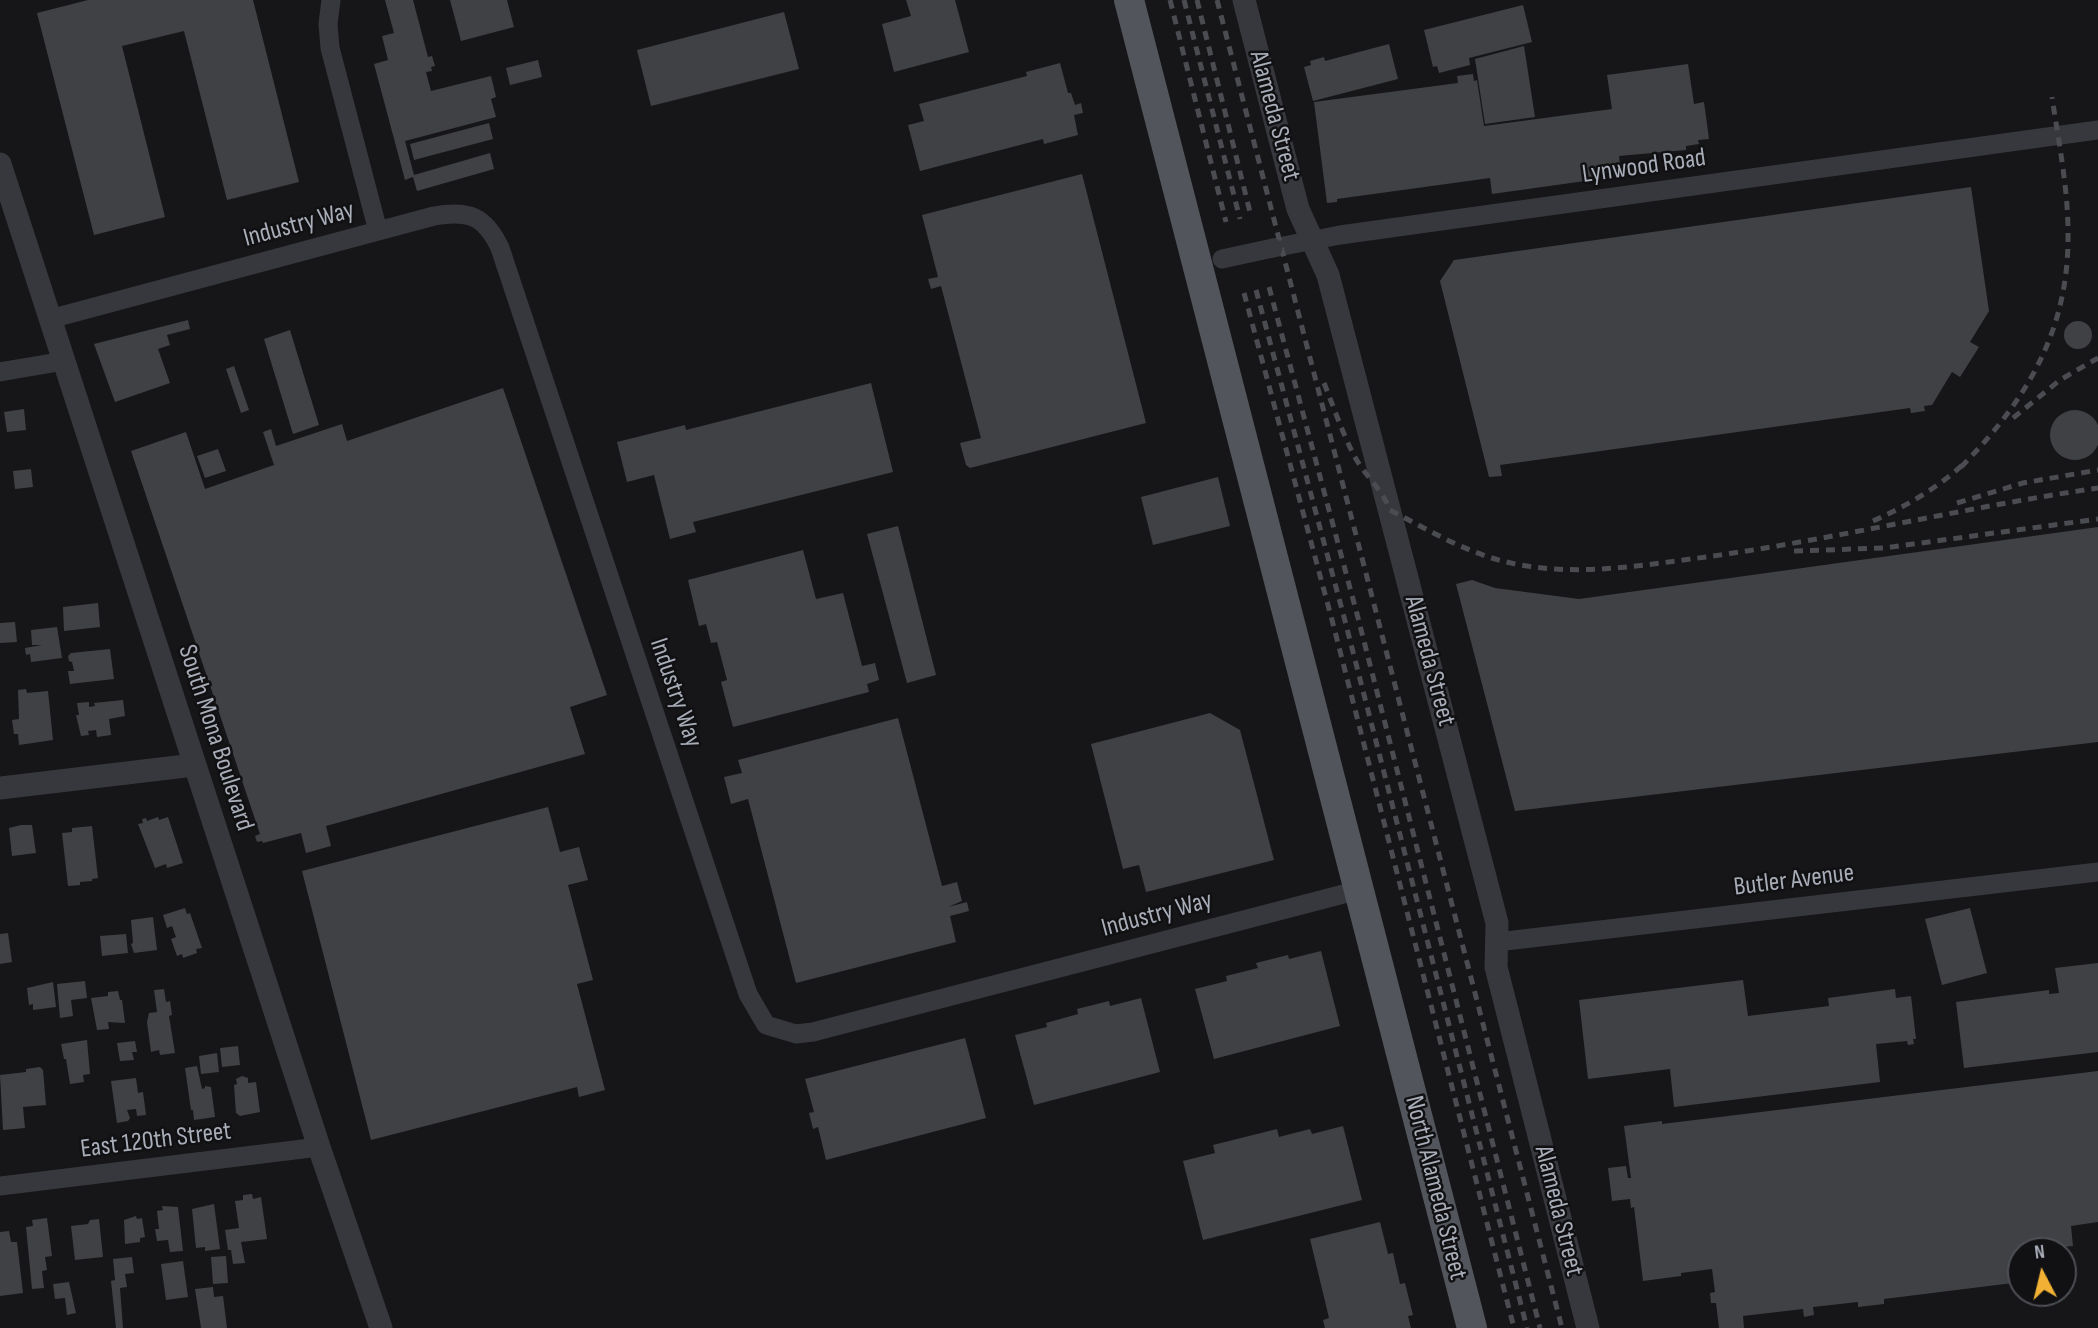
<!DOCTYPE html>
<style>
body{margin:0}
#map{position:relative;width:2098px;height:1328px;overflow:hidden;background:#161618;font-family:"Sofia Sans Condensed",sans-serif}
canvas{display:block}
.north{position:absolute;left:2007px;top:1237px;width:70px;height:70px;box-sizing:border-box;background:#111113;border:2px solid #4d4f55;border-radius:50%;rotate:353deg;font-size:19px;font-weight:700;line-height:28px;text-align:center;color:#a8adb8}
.north::after{content:'';display:block;margin:auto;width:24px;height:32px;background:#f2b134;clip-path:polygon(50% 0,100% 100%,50% 72%,0 100%)}
</style>
<div id="map">
<canvas width="2098" height="1328"></canvas>
<div class="north">N</div>
</div>
<script>
const ctx = document.querySelector('canvas').getContext('2d');
ctx.lineJoin = 'round';
function paint(path, color) { ctx.fillStyle = color; ctx.fill(path, 'evenodd'); }
function trace(path, color, width, dash) { ctx.strokeStyle = color; ctx.lineWidth = width; ctx.lineCap = dash ? 'butt' : 'round'; ctx.setLineDash(dash || []); ctx.stroke(path); }
function drawText(font, color, halo, rows, align = 'center') {
  ctx.font = font + ' "Sofia Sans Condensed",sans-serif'; ctx.lineWidth = 5; ctx.setLineDash([]); ctx.textBaseline = 'middle'; ctx.strokeStyle = halo; ctx.fillStyle = color; for (const [text, x, y, turn = 0] of rows) {
    ctx.save(); ctx.translate(x, y); ctx.rotate((+turn || 0) * Math.PI / 180); ctx.textAlign = isNaN(turn) ? turn : align; if (halo) ctx.strokeText(text, 0, 0); ctx.fillText(text, 0, 0); ctx.restore();
  }
}
paint(new Path2D(`
 M 88,0 L 253,0 L 299,182 L 227,200 L 184,31 L 122,46 L 165,217 L 94,235 L 37,13 Z
 M 385,0 L 413,0 L 428,57 L 432,56 L 435,66 L 431,67 L 432,71 L 426,72 L 431,91 L 491,76 L 496,97 L 491,99 L 496,117 L 405,141 L 414,175 L 490,153 L 494,169 L 417,191 L 413,177 L 405,180 L 374,64 L 388,60 L 382,36 L 394,33 Z
 M 450,0 L 507,0 L 514,27 L 461,41 Z
 M 906,0 L 955,0 L 969,52 L 894,72 L 882,24 L 911,16 Z
 M 1523,5 L 1532,42 L 1469,58 L 1470,65 L 1439,73 L 1437,66 L 1433,67 L 1424,30 Z
 M 784,12 L 799,69 L 651,106 L 637,50 Z
 M 1389,44 L 1398,79 L 1313,101 L 1304,67 L 1311,65 L 1310,61 L 1324,57 L 1325,61 Z
 M 1524,46 L 1535,117 L 1485,124 L 1475,59 Z
 M 538,60 L 542,77 L 510,85 L 506,68 Z
 M 1060,63 L 1068,93 L 1071,93 L 1075,105 L 1081,103 L 1083,113 L 1074,115 L 1078,135 L 1044,144 L 1043,139 L 920,171 L 908,125 L 924,121 L 919,104 L 1027,76 L 1026,72 Z
 M 1688,64 L 1694,104 L 1704,102 L 1709,139 L 1698,140 L 1699,144 L 1686,146 L 1686,150 L 1619,156 L 1621,176 L 1492,194 L 1490,178 L 1337,199 L 1337,202 L 1327,203 L 1314,102 L 1458,83 L 1457,76 L 1473,74 L 1474,81 L 1477,80 L 1484,126 L 1612,109 L 1607,75 Z
 M 489,123 L 493,139 L 414,160 L 410,144 Z
 M 1082,174 L 1146,423 L 970,468 L 966,465 L 960,443 L 981,438 L 941,286 L 931,289 L 928,279 L 938,277 L 922,215 Z
 M 1971,187 L 1989,311 L 1970,342 L 1979,347 L 1960,377 L 1952,372 L 1932,405 L 1924,406 L 1925,411 L 1911,413 L 1910,408 L 1500,465 L 1502,476 L 1489,477 L 1440,281 L 1454,260 Z
 M 188,320 L 190,329 L 167,335 L 170,345 L 158,349 L 170,383 L 115,402 L 94,344 Z
 M2064 335a14 14 0 1 1 28 0a14 14 0 1 1-28 0Z
 M 290,330 L 319,425 L 293,434 L 264,339 Z
 M 234,366 L 249,410 L 241,413 L 226,369 Z
 M 871,383 L 893,472 L 693,522 L 696,532 L 670,539 L 654,475 L 627,482 L 617,442 L 685,425 L 686,430 Z
 M 503,388 L 607,695 L 570,707 L 585,754 L 326,826 L 331,846 L 306,853 L 301,833 L 263,843 L 262,841 L 257,842 L 255,836 L 260,834 L 131,451 L 186,432 L 205,489 L 274,465 L 263,432 L 271,429 L 276,446 L 342,424 L 347,441 Z
 M 24,409 L 26,430 L 7,432 L 4,412 Z
 M2050 435a25 25 0 1 1 50 0a25 25 0 1 1-50 0Z
 M 218,449 L 226,471 L 205,478 L 197,456 Z
 M 31,469 L 33,487 L 15,489 L 13,471 Z
 M 1218,477 L 1230,526 L 1153,545 L 1141,497 Z
 M 898,526 L 936,675 L 907,683 L 867,534 Z
 M 2098,527 L 2098,742 L 1515,811 L 1456,584 L 1472,580 L 1495,588 L 1579,599 Z
 M 803,550 L 816,599 L 843,593 L 862,666 L 875,663 L 879,680 L 867,684 L 869,692 L 733,727 L 721,682 L 727,680 L 717,642 L 711,643 L 706,624 L 699,626 L 688,580 Z
 M 98,603 L 100,627 L 64,631 L 63,607 Z
 M 15,622 L 17,642 L 0,643 L 0,623 Z
 M 57,627 L 62,658 L 31,662 L 30,654 L 26,655 L 25,648 L 42,645 L 32,645 L 31,630 Z
 M 110,649 L 114,679 L 70,684 L 68,671 L 74,671 L 72,662 L 69,661 L 68,656 L 71,653 Z
 M 26,689 L 27,693 L 48,691 L 53,740 L 19,745 L 18,734 L 14,734 L 12,720 L 19,719 L 18,690 Z
 M 123,700 L 125,716 L 109,719 L 111,735 L 97,737 L 96,730 L 88,731 L 89,735 L 81,736 L 76,715 L 79,715 L 77,703 L 89,702 L 89,707 L 95,706 L 94,703 Z
 M 1210,713 L 1240,730 L 1274,860 L 1146,892 L 1139,865 L 1123,869 L 1091,744 Z
 M 898,718 L 942,886 L 957,882 L 962,901 L 948,907 L 967,902 L 969,911 L 950,916 L 956,942 L 796,983 L 748,799 L 731,804 L 724,777 L 742,773 L 738,760 Z
 M 548,807 L 560,852 L 579,847 L 588,880 L 568,885 L 593,980 L 577,984 L 605,1090 L 579,1097 L 577,1087 L 371,1140 L 302,871 Z
 M 158,817 L 159,820 L 168,817 L 183,863 L 167,868 L 166,864 L 155,868 L 138,824 L 143,823 L 142,819 L 146,818 L 147,821 Z
 M 21,825 L 32,825 L 36,853 L 12,856 L 9,828 Z
 M 92,826 L 98,878 L 92,879 L 92,881 L 80,882 L 80,885 L 68,886 L 62,833 L 72,832 L 72,828 Z
 M 185,908 L 187,914 L 190,913 L 202,948 L 196,949 L 197,953 L 183,958 L 182,954 L 177,956 L 171,939 L 176,937 L 172,926 L 167,928 L 163,915 Z
 M 1970,908 L 1987,973 L 1942,985 L 1925,919 Z
 M 153,917 L 157,950 L 134,953 L 131,944 L 133,943 L 131,920 Z
 M 8,933 L 12,962 L 0,964 L 0,934 Z
 M 126,934 L 128,953 L 102,956 L 100,936 Z
 M 1321,951 L 1340,1026 L 1214,1059 L 1195,989 L 1227,981 L 1226,976 L 1258,968 L 1256,963 L 1288,955 L 1289,959 Z
 M 2098,963 L 2098,1052 L 1964,1068 L 1956,1002 L 2049,990 L 2049,994 L 2059,993 L 2055,968 Z
 M 1743,980 L 1748,1016 L 1829,1006 L 1828,998 L 1895,989 L 1896,998 L 1911,996 L 1916,1039 L 1913,1039 L 1914,1044 L 1908,1045 L 1907,1041 L 1876,1044 L 1880,1082 L 1674,1107 L 1670,1069 L 1588,1079 L 1579,1000 Z
 M 85,981 L 87,998 L 71,1000 L 73,1016 L 60,1018 L 57,984 Z
 M 53,982 L 56,1007 L 33,1010 L 33,1004 L 29,1005 L 27,988 Z
 M 164,989 L 166,1002 L 170,1001 L 172,1015 L 169,1016 L 175,1053 L 160,1055 L 159,1050 L 151,1052 L 147,1022 L 149,1013 L 157,1012 L 154,990 Z
 M 118,991 L 120,1000 L 122,1000 L 125,1023 L 108,1022 L 109,1029 L 97,1030 L 91,998 L 108,996 L 108,992 Z
 M 1141,998 L 1160,1072 L 1034,1105 L 1015,1035 L 1047,1027 L 1046,1023 L 1078,1014 L 1077,1009 L 1109,1001 L 1110,1006 Z
 M 965,1038 L 986,1118 L 826,1160 L 818,1127 L 813,1129 L 809,1113 L 814,1112 L 805,1079 Z
 M 87,1040 L 90,1074 L 83,1075 L 84,1082 L 70,1084 L 66,1059 L 64,1059 L 61,1044 Z
 M 135,1041 L 137,1052 L 132,1052 L 134,1060 L 120,1061 L 117,1043 Z
 M 238,1046 L 240,1065 L 222,1067 L 220,1048 Z
 M 217,1053 L 219,1072 L 201,1074 L 199,1056 Z
 M 197,1066 L 202,1089 L 205,1088 L 205,1086 L 211,1087 L 215,1117 L 194,1120 L 193,1110 L 191,1110 L 185,1068 Z
 M 40,1067 L 43,1070 L 46,1105 L 23,1107 L 25,1128 L 3,1130 L 0,1075 L 26,1072 L 26,1069 Z
 M 2098,1071 L 2098,1222 L 2071,1226 L 2073,1246 L 2021,1251 L 2021,1282 L 1884,1299 L 1884,1304 L 1858,1307 L 1858,1302 L 1813,1307 L 1814,1315 L 1804,1317 L 1803,1309 L 1743,1316 L 1744,1328 L 1719,1328 L 1716,1303 L 1711,1303 L 1710,1293 L 1715,1292 L 1712,1269 L 1681,1273 L 1681,1276 L 1643,1281 L 1634,1207 L 1631,1208 L 1630,1199 L 1612,1201 L 1608,1168 L 1626,1166 L 1628,1178 L 1631,1178 L 1624,1126 L 1662,1121 L 1662,1124 Z
 M 242,1076 L 248,1078 L 248,1083 L 256,1082 L 260,1112 L 240,1116 L 236,1113 L 234,1085 L 237,1084 L 236,1079 Z
 M 136,1078 L 138,1093 L 143,1092 L 146,1115 L 137,1116 L 136,1109 L 127,1110 L 130,1118 L 128,1121 L 117,1123 L 111,1081 Z
 M 1343,1126 L 1362,1200 L 1203,1240 L 1183,1161 L 1215,1153 L 1213,1145 L 1277,1129 L 1279,1137 L 1310,1129 L 1312,1134 Z
 M 252,1194 L 253,1199 L 261,1197 L 267,1239 L 241,1242 L 245,1263 L 233,1264 L 231,1250 L 228,1250 L 225,1230 L 239,1228 L 235,1201 L 243,1200 L 243,1195 Z
 M 214,1204 L 220,1249 L 205,1251 L 205,1247 L 196,1248 L 192,1209 Z
 M 162,1206 L 178,1207 L 183,1251 L 170,1252 L 168,1240 L 157,1241 L 155,1229 L 159,1229 L 157,1211 L 163,1210 Z
 M 136,1216 L 137,1219 L 142,1218 L 145,1237 L 140,1238 L 140,1242 L 125,1244 L 124,1220 Z
 M 47,1218 L 52,1256 L 45,1257 L 47,1270 L 42,1271 L 44,1288 L 32,1289 L 26,1227 L 33,1226 L 32,1220 Z
 M 99,1219 L 103,1257 L 75,1260 L 71,1226 L 88,1224 L 90,1220 Z
 M 1380,1222 L 1388,1254 L 1393,1253 L 1400,1284 L 1405,1283 L 1413,1315 L 1408,1316 L 1411,1328 L 1325,1328 L 1323,1320 L 1329,1318 L 1310,1239 Z
 M 9,1231 L 11,1242 L 17,1242 L 23,1293 L 0,1296 L 0,1232 Z
 M 226,1256 L 228,1283 L 213,1284 L 211,1257 Z
 M 132,1257 L 134,1273 L 125,1274 L 127,1287 L 120,1288 L 123,1328 L 116,1328 L 111,1281 L 115,1280 L 113,1259 Z
 M 183,1261 L 188,1297 L 166,1300 L 161,1264 Z
 M 69,1282 L 76,1313 L 67,1315 L 65,1298 L 55,1299 L 53,1284 Z
 M 213,1287 L 214,1297 L 223,1296 L 227,1328 L 201,1328 L 195,1289 Z`), '#404145');
trace(new Path2D(`
 M 331,0 L 328,24 L 330,48 L 378,231
 M 1273,248 L 1340,235 L 2098,130
 M 50,319 L 434,216 C 469,210 485,216 500,248 L 748,994 L 766,1025 L 796,1034 L 813,1032 L 1359,890
 M 0,372 L 64,361
 M 1497,942 L 2098,872
 M 0,1186 L 319,1147`), '#37383d', 19);
trace(new Path2D(`
 M 1244,0 L 1298,209 L 1328,275 L 1497,923 L 1496,967 L 1588,1328
 M 0,164 L 319,1147 L 381,1328
 M 0,788 L 194,765`), '#37383d', 23);
trace(new Path2D(`
 M 1129,0 L 1472,1328`), '#53555c', 30);
trace(new Path2D(`
 M 1170,0 L 1226,222
 M 1184,0 L 1240,219
 M 1197,0 L 1251,216
 M 1217,0 L 1562,1328
 M 1269,287 L 1357,614 L 1540,1328
 M 1256,290 L 1344,617 L 1527,1328
 M 1244,293 L 1332,620 L 1514,1328
 M 1324,383 C 1334,408 1343,435 1356,459 C 1366,476 1383,491 1390,510 C 1432,532 1473,557 1521,565 C 1583,576 1644,565 1706,557 C 1837,539 1966,507 2098,488
 M 2013,418 L 2060,380 L 2098,358
 M 1961,467 C 2025,402 2067,334 2068,241 C 2069,193 2059,144 2052,97
 M 1957,503 L 2023,483 L 2098,470
 M 1873,521 C 1907,506 1939,487 1967,461
 M 1794,551 L 1884,548 L 2098,519`), '#4a4c52', 5, [9, 7]);
trace(new Path2D(`
 M 1222,259 L 1273,248`), '#37383d', 19);
drawText('26px', '#a8adb8', '#111113', [
 ["Alameda Street",1274,116,75],
 ["Lynwood Road",1644,167,-8],
 ["Industry Way",299,225,-15],
 ["Alameda Street",1429,661,75],
 ["Industry Way",675,693,71],
 ["South Mona Boulevard",215,738,72],
 ["Butler Avenue",1794,881,-7],
 ["Industry Way",1157,915,-15],
 ["East 120th Street",156,1141,-7],
 ["North Alameda Street",1435,1188,76],
 ["Alameda Street",1558,1211,76]
]);
</script>
